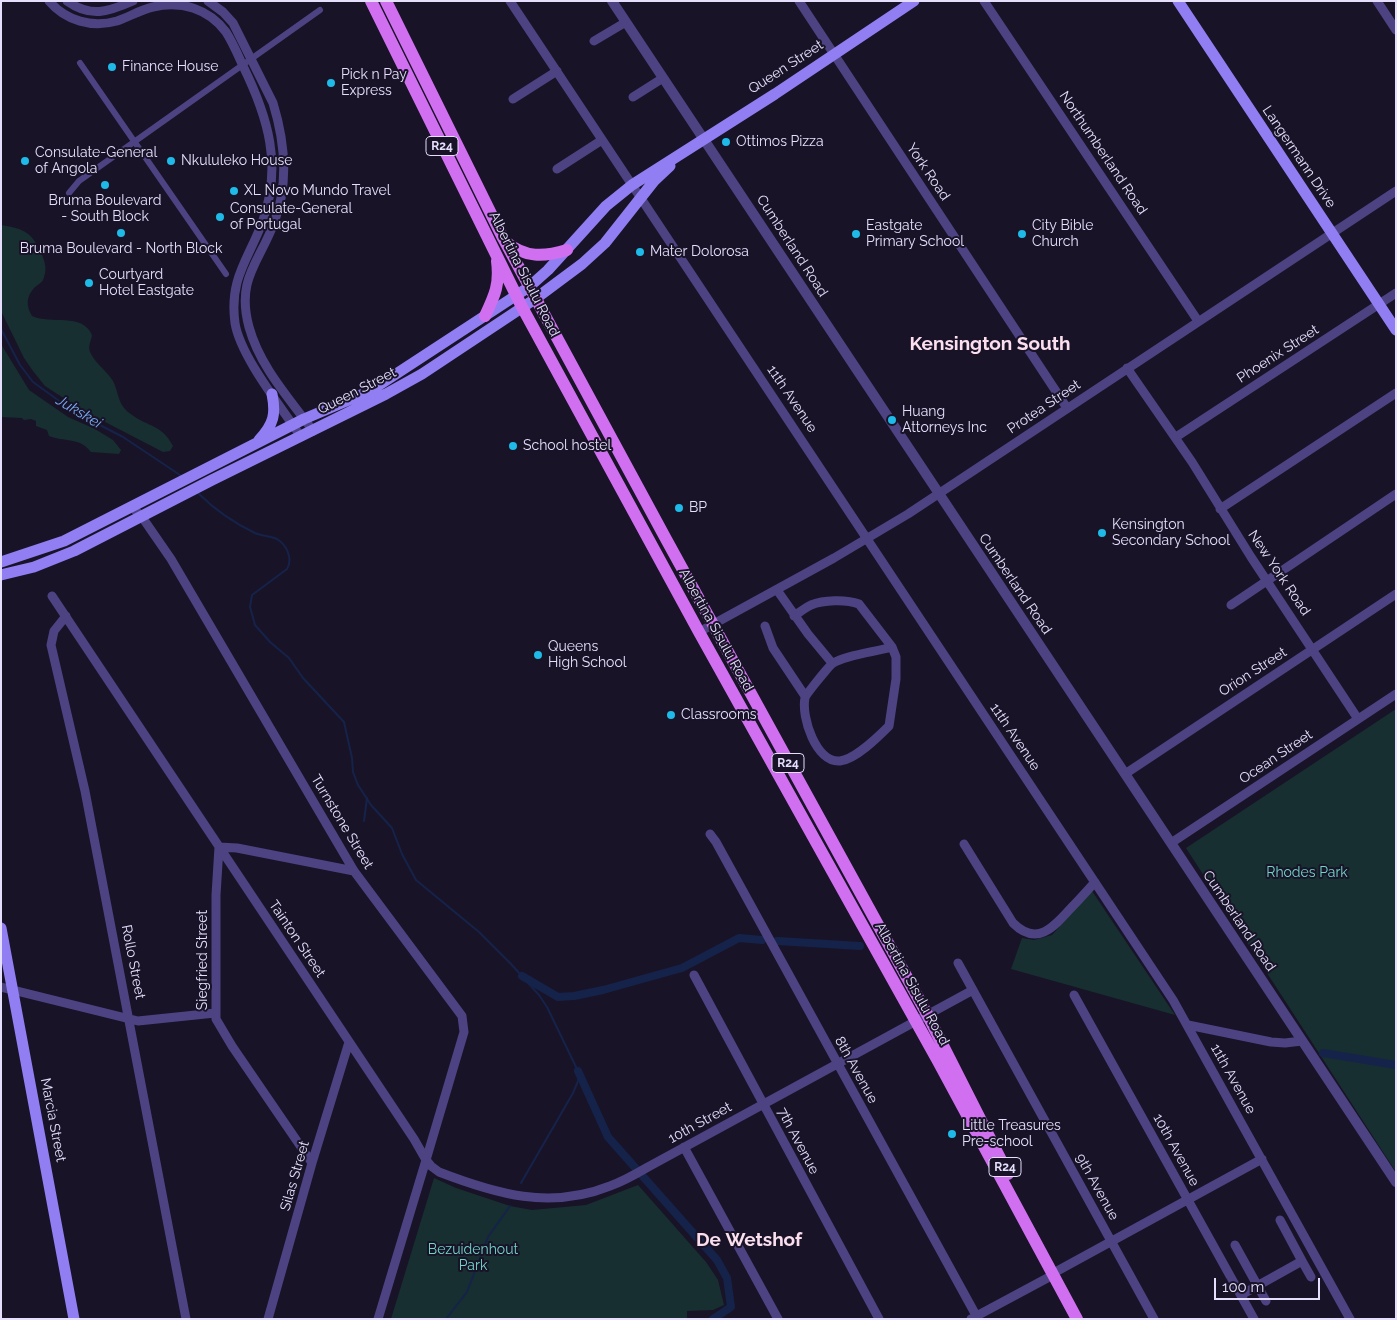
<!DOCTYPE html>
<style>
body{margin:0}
#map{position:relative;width:1397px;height:1320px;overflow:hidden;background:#191328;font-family:Raleway,sans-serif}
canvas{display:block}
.frame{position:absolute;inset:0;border:2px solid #e5defc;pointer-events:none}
.scale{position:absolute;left:1214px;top:1278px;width:106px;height:22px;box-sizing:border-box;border:2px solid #e5defc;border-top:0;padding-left:6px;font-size:15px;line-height:18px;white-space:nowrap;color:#e5defc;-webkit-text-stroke:4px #191328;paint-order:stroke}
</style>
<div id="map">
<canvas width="1397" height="1320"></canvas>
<div class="frame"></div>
<div class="scale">100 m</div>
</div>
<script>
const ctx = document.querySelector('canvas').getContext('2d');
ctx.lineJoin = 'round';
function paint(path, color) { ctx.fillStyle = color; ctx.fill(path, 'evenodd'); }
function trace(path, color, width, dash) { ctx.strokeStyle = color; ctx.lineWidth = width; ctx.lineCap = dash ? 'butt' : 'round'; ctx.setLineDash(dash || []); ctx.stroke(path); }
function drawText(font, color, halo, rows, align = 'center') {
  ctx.font = font + ' Raleway,sans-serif'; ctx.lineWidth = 4; ctx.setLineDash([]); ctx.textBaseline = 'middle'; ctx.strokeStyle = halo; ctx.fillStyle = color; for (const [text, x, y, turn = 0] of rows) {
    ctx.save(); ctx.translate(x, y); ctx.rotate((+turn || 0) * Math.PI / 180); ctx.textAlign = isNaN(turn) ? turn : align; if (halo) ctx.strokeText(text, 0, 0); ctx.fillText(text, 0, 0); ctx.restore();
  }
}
paint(new Path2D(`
 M 1,225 C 25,229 32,232 42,255 C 45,262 47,269 44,277 C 43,283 38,284 34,288 C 26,297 26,306 32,316 C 51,325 82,312 92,335 C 91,342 87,347 91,354 C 96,364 107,371 113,381 C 119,393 117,402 128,412 C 146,427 161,423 173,446 L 170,451 L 163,452 L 82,410 L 45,386 L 33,371 L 24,358 L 1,311 Z
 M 1,344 L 29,390 L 68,417 L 95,429 L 113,440 L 121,450 L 119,454 L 91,452 C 80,437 64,442 49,436 L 47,430 L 36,426 L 36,421 L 31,419 L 24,420 L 22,418 L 1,417 Z
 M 1396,709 L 1396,1172 L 1186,848 Z
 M 1092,891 L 1175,1015 L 1011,969 L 1022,938 L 1034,940 L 1052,935 Z
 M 434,1178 L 456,1188 L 510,1206 L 532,1210 L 586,1205 L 638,1185 L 706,1262 L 718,1280 L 724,1305 L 713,1310 L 687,1311 L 687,1319 L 391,1319 Z`), '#172f31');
trace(new Path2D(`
 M 1,329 L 20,365 L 33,382 L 73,411 L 123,437 L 183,477
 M 198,493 C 214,509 234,523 255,533 C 262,536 271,536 277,539 C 287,545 293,559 287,569 L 252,595 L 250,607 L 255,625 L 270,642 L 289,658 L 303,678 L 344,722 L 352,758 L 353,772 L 358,785 L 371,805 L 392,828 L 402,854 L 416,880 L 479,932 L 511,964 L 539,995 L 547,1007 L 578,1071 L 578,1081 L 573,1093 L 521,1183
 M 364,821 L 367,798
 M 446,1319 L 467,1292 L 488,1237 L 510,1206`), '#15234a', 2);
trace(new Path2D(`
 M 777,941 L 860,946
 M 522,976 L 558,997 L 574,996 L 603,990 L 682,968 L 739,938 L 762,940
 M 1323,1053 L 1396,1065
 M 578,1071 L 608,1137 L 717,1260 L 727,1278 L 731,1307 L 713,1319`), '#15234a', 8);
trace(new Path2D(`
 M 80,63 L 226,274
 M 69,193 L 79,181 L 320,10`), '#4d4382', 6);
trace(new Path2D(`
 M 49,1 C 66,21 92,28 117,21 C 129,17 140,10 153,7 C 181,0 209,9 226,32 C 233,43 238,55 243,66 C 268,117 283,166 262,223 C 248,260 229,279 235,323 C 240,356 282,408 301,437
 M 67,1 C 91,18 108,12 133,1
 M 208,1 L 223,12 L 233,23 L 273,103 C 285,142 289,184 274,223 C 259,263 236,279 249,327 C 260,367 289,398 313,431
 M 510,1 L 1173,1000 L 1350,1319
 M 799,1 L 1067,408
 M 984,1 L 1198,321
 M 1377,1 L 1396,30
 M 594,41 L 626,22
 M 633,97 L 663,78
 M 513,99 L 557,71
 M 557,169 L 602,140
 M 1127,368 L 1192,462 L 1251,557 L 1358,719
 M 1176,437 L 1396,293
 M 132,507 L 142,517 L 171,559 L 354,871 L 462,1016 L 464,1032 L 426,1160 L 431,1166 L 439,1172 C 496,1194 550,1210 610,1186 C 624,1181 636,1174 648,1167 L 973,990
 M 1220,509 L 1396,393
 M 777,590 L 808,634 L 832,663
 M 52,596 L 414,1139 L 426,1160 L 378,1319
 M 1231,605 L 1396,494
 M 66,616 L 54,631 L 51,645 L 85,791 L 186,1319
 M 794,616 C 800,612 805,608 811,605 C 823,600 846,599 859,604 L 892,647 L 896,657 L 896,679 L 889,726 C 878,737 856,759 840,761 C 816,763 801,717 805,698 C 806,694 830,665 833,663 C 849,654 875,652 892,647
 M 765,626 L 773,648 L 805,696
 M 699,632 L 834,558 L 908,514 L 1396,191
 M 1125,774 L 1396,594
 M 710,834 L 716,842 L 978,1319
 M 1171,843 L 1396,694
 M 964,844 L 1013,923 C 1037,947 1054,927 1071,908 C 1079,900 1087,891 1095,882
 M 958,963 L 1154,1319
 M 694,975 L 879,1319
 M 1,987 L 138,1021 L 215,1013
 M 1074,995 L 1254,1319
 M 1188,1025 L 1271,1042 L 1285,1043 L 1302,1041
 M 684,1147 L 778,1319
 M 312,1163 L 232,1046 L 216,1019 L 216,895 L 219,847 L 237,848 L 354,871
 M 1280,1220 L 1302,1261
 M 1235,1245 L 1266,1301
 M 1059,1270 L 1262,1159
 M 1241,1295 L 1302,1261 L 1311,1277
 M 268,1319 L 312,1163 L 349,1042
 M 971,1319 L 1053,1275`), '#4d4382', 9);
trace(new Path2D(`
 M 612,1 L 1396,1182`), '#4d4382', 10);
trace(new Path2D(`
 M 1178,1 L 1396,330
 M 259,440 C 274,424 276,414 272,394
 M 1,562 L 64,541 L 304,419 L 370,391 L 529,287 L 548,270 L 606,206 L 632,185 L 775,94 L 914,1
 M 1,575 L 34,567 L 74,551 L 212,480 L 386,394 L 422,374 L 535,299 L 582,264 L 605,243 L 654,181 L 670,166
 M 1,928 L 74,1319`), '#907ef2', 11);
trace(new Path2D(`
 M 371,1 L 522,307 L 699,632 L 938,1061 L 1077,1319
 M 386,1 L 503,238 L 666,539 L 927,1014 L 1008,1174
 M 506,242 C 525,258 544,257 567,250
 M 485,316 C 495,295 500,284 497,261`), '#d070f0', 12);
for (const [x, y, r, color] of [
 [112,67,5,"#1ebae8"],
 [331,83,5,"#1ebae8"],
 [726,142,5,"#1ebae8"],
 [25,161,5,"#1ebae8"],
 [171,161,5,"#1ebae8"],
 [105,185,5,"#1ebae8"],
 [234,191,5,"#1ebae8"],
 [220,217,5,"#1ebae8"],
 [121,233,5,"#1ebae8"],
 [856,234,5,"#1ebae8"],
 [1022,234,5,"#1ebae8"],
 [640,252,5,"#1ebae8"],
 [89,283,5,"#1ebae8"],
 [892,420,5,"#1ebae8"],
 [513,446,5,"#1ebae8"],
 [679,508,5,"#1ebae8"],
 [1102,533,5,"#1ebae8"],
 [538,655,5,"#1ebae8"],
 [671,715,5,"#1ebae8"],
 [952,1134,5,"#1ebae8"]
]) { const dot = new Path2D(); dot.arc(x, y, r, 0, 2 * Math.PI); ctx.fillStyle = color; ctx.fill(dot); trace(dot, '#191328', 2); }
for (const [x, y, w] of [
 [442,146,32],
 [788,763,32],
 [1005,1167,32]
]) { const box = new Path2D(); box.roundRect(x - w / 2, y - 9.5, w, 19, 4); ctx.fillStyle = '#191328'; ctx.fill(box); trace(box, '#e5defc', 1); }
drawText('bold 12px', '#e5defc', null, [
 ["R24",442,146],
 ["R24",788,763],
 ["R24",1005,1167]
]);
drawText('14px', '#e5defc', '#191328', [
 ["Finance House",122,67],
 ["Pick n Pay",341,75],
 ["Express",341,91],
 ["Ottimos Pizza",736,142],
 ["Consulate-General",35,153],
 ["of Angola",35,169],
 ["Nkululeko House",181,161],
 ["XL Novo Mundo Travel",244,191],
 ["Bruma Boulevard",105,201,"center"],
 ["- South Block",105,217,"center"],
 ["Consulate-General",230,209],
 ["of Portugal",230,225],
 ["Eastgate",866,226],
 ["Primary School",866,242],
 ["City Bible",1032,226],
 ["Church",1032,242],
 ["Bruma Boulevard - North Block",121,249,"center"],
 ["Mater Dolorosa",650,252],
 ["Courtyard",99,275],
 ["Hotel Eastgate",99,291],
 ["Huang",902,412],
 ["Attorneys Inc",902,428],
 ["School hostel",523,446],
 ["BP",689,508],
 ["Kensington",1112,525],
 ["Secondary School",1112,541],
 ["Queens",548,647],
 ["High School",548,663],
 ["Classrooms",681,715],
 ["Little Treasures",962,1126],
 ["Pre-school",962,1142]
], 'left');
drawText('14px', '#e5defc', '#191328', [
 ["Queen Street",786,67,-33],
 ["Northumberland Road",1103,153,56],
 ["Langermann Drive",1299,157,56],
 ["York Road",928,172,56],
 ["Cumberland Road",792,246,57],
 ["Albertina Sisulu Road",524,274,63],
 ["Phoenix Street",1278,354,-33],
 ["Queen Street",357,391,-27],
 ["11th Avenue",792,399,56],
 ["Protea Street",1044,407,-34],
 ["New York Road",1279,573,56],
 ["Cumberland Road",1015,584,56],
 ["Albertina Sisulu Road",716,630,61],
 ["Orion Street",1253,672,-33],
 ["11th Avenue",1015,737,56],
 ["Ocean Street",1276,757,-34],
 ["Turnstone Street",342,822,59],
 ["Cumberland Road",1239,921,56],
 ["Tainton Street",297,939,56],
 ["Siegfried Street",203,960,-90],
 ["Rollo Street",133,962,79],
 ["Albertina Sisulu Road",912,984,61],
 ["8th Avenue",856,1070,61],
 ["11th Avenue",1233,1079,61],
 ["Marcia Street",53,1120,79],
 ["10th Street",700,1123,-29],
 ["7th Avenue",798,1141,62],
 ["10th Avenue",1176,1150,61],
 ["Silas Street",295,1176,-74],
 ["9th Avenue",1097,1187,61]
]);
drawText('14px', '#70d5c9', '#191328', [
 ["Rhodes Park",1307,873],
 ["Bezuidenhout",473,1250],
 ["Park",473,1266]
]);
drawText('italic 15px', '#76a9f1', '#191328', [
 ["Jukskei",79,412,31]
]);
drawText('bold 19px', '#fcdfee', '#191328', [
 ["Kensington South",990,344],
 ["De Wetshof",749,1240]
]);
</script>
